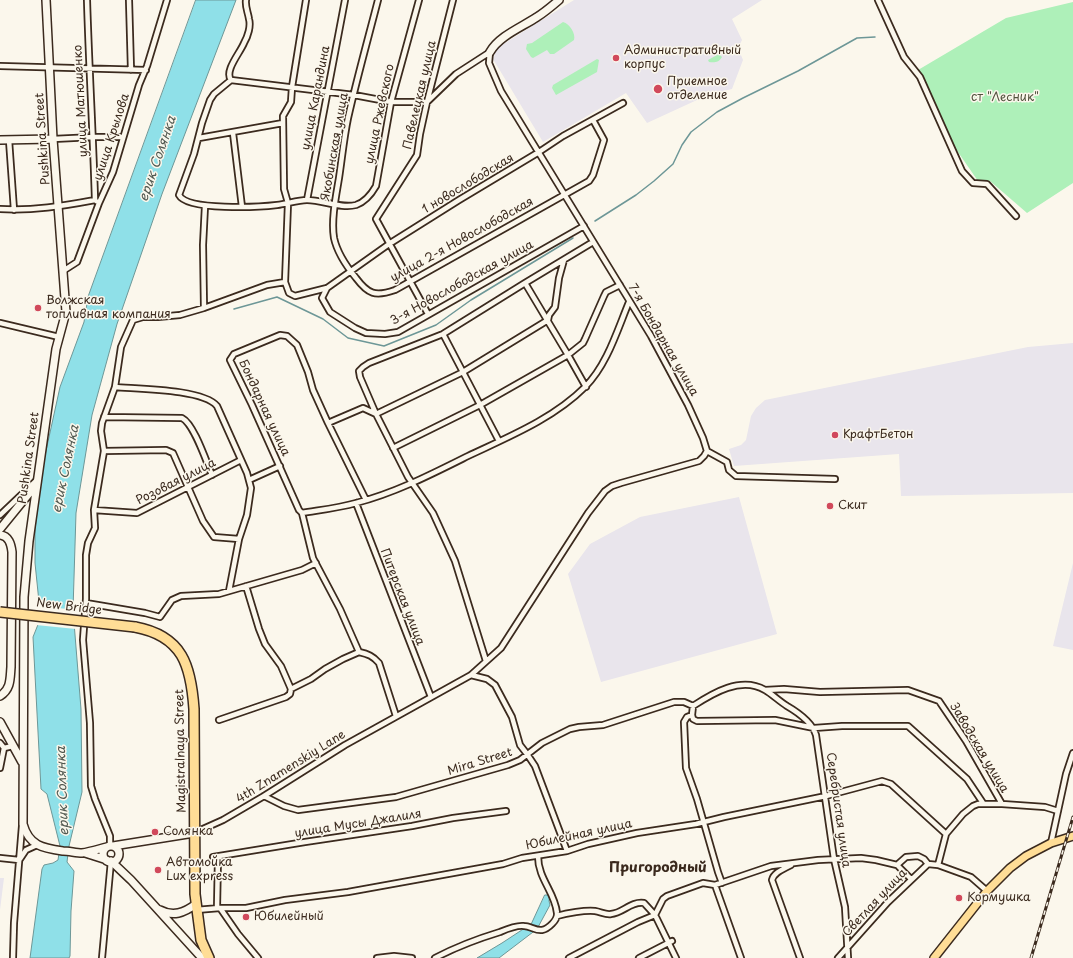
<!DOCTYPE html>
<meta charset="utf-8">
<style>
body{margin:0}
canvas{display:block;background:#fbf7ec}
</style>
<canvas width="1073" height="958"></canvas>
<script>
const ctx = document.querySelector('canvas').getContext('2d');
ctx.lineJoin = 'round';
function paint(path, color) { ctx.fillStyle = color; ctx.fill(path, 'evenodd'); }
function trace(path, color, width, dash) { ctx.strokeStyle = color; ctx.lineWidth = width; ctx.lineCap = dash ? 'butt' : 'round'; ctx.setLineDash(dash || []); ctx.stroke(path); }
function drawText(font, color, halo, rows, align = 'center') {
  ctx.font = font + ' "Playpen Sans",sans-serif'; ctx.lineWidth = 3; ctx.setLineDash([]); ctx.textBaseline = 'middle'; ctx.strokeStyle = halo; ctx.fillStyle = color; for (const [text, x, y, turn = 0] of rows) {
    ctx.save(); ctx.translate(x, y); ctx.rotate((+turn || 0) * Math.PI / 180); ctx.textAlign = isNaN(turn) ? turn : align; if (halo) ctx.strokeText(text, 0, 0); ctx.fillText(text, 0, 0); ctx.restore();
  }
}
paint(new Path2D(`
 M 574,0 L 762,0 L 732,19 L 742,40 L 738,48 L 743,60 L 732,89 L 710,94 L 647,123 L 626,93 L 543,142 L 493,59 L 497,48 Z
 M 1073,343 L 1073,493 L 901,496 L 899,454 L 734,466 L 729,449 L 741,445 L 746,440 L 751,416 L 756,408 L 765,400 L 1028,347 Z
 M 739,497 L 777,634 L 601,682 L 568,574 L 590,544 L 640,517 Z
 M 1073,563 L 1073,650 L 1053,646 Z
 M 0,878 L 4,878 L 0,910 Z`), '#e9e5ec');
paint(new Path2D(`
 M 1073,2 L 1073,183 L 1027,213 L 990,181 L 978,181 L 951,142 L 918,70 L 1006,18 Z
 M 563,22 C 570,24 576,34 574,40 L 554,54 L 550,54 L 547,50 L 533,58 L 531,57 L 526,49 L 527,44 L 532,43 Z
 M 719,54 L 722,57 C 719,62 715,63 709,62 L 708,60 Z
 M 597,59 L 599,60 L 597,72 L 556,95 L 552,88 L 553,85 Z`), '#aef0b9');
const water = new Path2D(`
 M 196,0 L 236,0 L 162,194 L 117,324 L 92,415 L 76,513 L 73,610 L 81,709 L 82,792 L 69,846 L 67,862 L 74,871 L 71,911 L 70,956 L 69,958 L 30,958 L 42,869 L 44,865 L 53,863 L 58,860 L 60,846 L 47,794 L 41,789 L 33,637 L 45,607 L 39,602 L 35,563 L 35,529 L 42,469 L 60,387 L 84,322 L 88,297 Z
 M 545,895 L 550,895 L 549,901 L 550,905 L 537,929 L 499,958 L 477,958 L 502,943 L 531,924 Z`);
paint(water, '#8fe0e8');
trace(water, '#6d9797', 1);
paint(new Path2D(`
 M 42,606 L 75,610 L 76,629 L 36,625 L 43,607 Z`), '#fbf7ec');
trace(new Path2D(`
 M 595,221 L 636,195 L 654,181 L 673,164 L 682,145 L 691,132 L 717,112 L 743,98 L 798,71 L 857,38 L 875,37
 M 234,309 L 277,297 L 323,319 L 348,338 L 384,346 L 436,325 L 471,300 L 573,238`), '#6d9797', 1.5);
const street = new Path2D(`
 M 87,0 C 89,67 93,133 95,200
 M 129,0 L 131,70
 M 246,0 C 245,7 248,12 249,19 C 251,26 248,36 244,43 C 240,53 224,71 231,80 L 214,94 L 210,100 L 202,123 L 194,154 L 179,195 C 187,211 260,207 277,205 C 287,204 297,200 307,200 C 323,200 341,209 356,205 C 365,202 372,193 376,186 L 391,102 L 419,0
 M 378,0 C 368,39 357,78 348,118 C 344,137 342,158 339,178 C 336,196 331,220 334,238 C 337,252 347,267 356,278 C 368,294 375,297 395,290 L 589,181 L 593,175 L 604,140 L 593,120
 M 878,0 L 904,57 L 920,77 L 962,171 L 973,183 L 987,184 L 1016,216
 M 0,66 L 146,70
 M 231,80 L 354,95 L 391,102 L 427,102 L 456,74 L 490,52
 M 233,133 L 242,207
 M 199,138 L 283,123
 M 53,139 L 94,137 L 123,137
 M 9,140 L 14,210
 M 307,200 L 345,0
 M 0,209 C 32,211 63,206 95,200 L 96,201
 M 63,271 L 77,262 L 99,203 L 113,172 L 139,85 L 147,66 L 167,0
 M 285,282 L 288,203 L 284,189 L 283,116 L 291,102 L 292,87 L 306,0
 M 525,283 L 568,355 L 586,387
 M 327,288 L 322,298 L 330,312 L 355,328 L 366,333 L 385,334 L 398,332 L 584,226
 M 204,308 L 203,245 L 205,206
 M 428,314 L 376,219 L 417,155 L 420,134 L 427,102 L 453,0
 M 0,323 L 59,337
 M 443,334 L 499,441
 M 115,387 C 138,389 203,389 217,406 L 247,473 L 251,488 L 247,515 L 239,539 L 229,591
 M 104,417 L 182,418 C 194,424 206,461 212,475
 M 328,423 L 363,408 L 376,414 L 463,372 L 548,320 L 549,315 L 555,307 L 559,278 L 564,260
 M 393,448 L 480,405 L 568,355 L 583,343 L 585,339 L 604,296 L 606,292 L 620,285
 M 104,451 L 166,450 L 173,453 L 203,521 L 214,537 L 239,539
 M 707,451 L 727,462 L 729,470 L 736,476 L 835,479
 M 249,480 L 280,466
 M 356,503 L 431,697
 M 94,510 L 137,513 L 241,460
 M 302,513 C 320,510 339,508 356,503 C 395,493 432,474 468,456 C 508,437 553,419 585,387 C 607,365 617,331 629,302
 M 0,515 L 37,480
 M 246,586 L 259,629 L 265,644 L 281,666 L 291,689
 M 86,603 L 145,613 L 160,617 L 172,600 L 181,596 L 219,594 L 302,570 L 316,563
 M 359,652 L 340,609 L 313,558 L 302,513 L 299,510 L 252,405 L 230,360 L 234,354 L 280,335 L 287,336 L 297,345 L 308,372 L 313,390 L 328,423 L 366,500
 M 359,652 C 368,654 373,656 379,663 L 396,716
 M 486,661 L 455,561 L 433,513 L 408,477 L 376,414 L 360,377 L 359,371 L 363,367 L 369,363 L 443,334 L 525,283 L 593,242
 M 471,675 L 487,679 L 495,685 L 512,717 L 520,745 L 527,754 L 535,766 L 567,851
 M 765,690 L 784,689 L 820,692 L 908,690 L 939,701 L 966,741 L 1002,804 L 1045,807 L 1058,811
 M 692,715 L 693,719 L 697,721 L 775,720 L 814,728 L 842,726 L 908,726 L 967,779 L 983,803
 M 219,720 L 286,697 L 290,694 L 291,689 L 311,679 L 325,669 L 343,659 L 359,652
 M 0,743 L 4,748 L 13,746
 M 0,768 L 4,748
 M 264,796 L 284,806 L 298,810 L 396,797 L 508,765 L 520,760 L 542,743 L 570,729 L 579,727 L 603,725 L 674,702 L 684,702 L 693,706
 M 194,833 L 223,820 L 264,796 L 345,745 L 471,675 L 501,648 L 588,513 L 605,491 L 612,486 L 621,483 L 699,461 L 704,456 L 707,451 L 703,438 L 688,405 L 651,336 L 501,91 L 489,63 L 490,52
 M 1051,843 L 1066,774 L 1073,753
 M 110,846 L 110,836 L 95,799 L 91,786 L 90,723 L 83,640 L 86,599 L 86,555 L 88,543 L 95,528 L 94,510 L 104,451 L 101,431 L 102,423 L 115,387 L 121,347 L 133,320 L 143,317 L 158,317 L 180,315 L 204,308 L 267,285 L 285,282 L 289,293 L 295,296 L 327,288 L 389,244 L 459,200 L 539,152 L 563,136 L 623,103
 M 213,857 L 305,842 L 412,826 L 453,818 L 506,811
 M 0,858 L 19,860
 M 20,859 L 26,850 L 37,845
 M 791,865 C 784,869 774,872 772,880 L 800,958
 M 897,865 L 906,857 L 918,856 L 924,859 L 928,864 L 938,865 L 971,877 L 987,891
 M 938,865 L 946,834 L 963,814 L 973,806 L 978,804 L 1002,804
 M 722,883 L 718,872 L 697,799 L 686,768 L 684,722 L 687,717 L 692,715 L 693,706 C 713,693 741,676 765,690 C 772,694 779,701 787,706 C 799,713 812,722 816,735 L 834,859 L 845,907 L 848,958
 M 715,885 L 741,958
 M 217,908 L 218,857
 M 220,908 L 238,934 L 258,958
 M 196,910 L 220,908 L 246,908 L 285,900 L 348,892 L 503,864 L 522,858 L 567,851 L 588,844 L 637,833 L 696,824 L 724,817 L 826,796 L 882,781 L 891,784 L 946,834
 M 557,916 C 567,913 585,910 595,911 C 601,912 606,915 611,914 C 623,913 631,901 644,903 L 655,915 L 676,958
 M 13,958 L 14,923 L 22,826
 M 102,958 L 111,861
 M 377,958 L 394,956 L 412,958
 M 435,958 C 456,947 477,939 500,932 C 507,929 516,925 524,926 C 530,926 536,931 542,930 C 548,929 558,920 557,913 C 555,892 538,879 538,856
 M 569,958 L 638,922 L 655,915 L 663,899 L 667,896 L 703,883 L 715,885 L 771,866 L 818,860 L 861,858 L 876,860 L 897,865 L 911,879
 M 639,958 L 672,941
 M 838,958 L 888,902 L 928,864`);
const secondary = new Path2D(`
 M 46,0 L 53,139 L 66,312 L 56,349 L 29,541 L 24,597 L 23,824 C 29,846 43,848 63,851 C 69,851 76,853 82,853 C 90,852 99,849 107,847
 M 490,52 C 499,36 522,27 537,17 C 545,12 552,6 559,0
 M 0,140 L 53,139
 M 0,529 L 31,491 L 36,488
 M 0,535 C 9,536 11,544 12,552 L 11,667 C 10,679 11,689 0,696
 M 0,722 L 22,762
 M 113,846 L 194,833
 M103 854a8 8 0 1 1 16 0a8 8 0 1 1-16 0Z
 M 85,853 L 107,860
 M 111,861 L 131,880 L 202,958
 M 160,910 C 173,917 184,913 196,904`);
const primary = new Path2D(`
 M 934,958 L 987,891 L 1010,868 L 1026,856 L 1051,843 L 1073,836`);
const highway = new Path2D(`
 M 135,627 C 183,636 191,666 194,709 L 195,894 L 201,940 L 209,958`);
trace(street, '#3b2a1e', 8);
trace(secondary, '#3b2a1e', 10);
trace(primary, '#3b2a1e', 10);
trace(highway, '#3b2a1e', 12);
trace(street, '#fbf7ec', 4.5);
trace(secondary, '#fbf7ec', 7);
trace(primary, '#ffdd96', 7);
trace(highway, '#ffdd96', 9);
const rail = new Path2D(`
 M 1031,958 L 1073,817`);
trace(rail, '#3b2a1e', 3);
trace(rail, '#fbf7ec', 1.5, [4.5]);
const highwayBridge = new Path2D(`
 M 0,612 L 135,627`);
trace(highwayBridge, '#3b2a1e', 12, []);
trace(highwayBridge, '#ffdd96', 9);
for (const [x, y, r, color] of [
 [616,58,4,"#d1495b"],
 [658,89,5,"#d1495b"],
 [38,308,4,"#d1495b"],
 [835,435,4,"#d1495b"],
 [830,506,4,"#d1495b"],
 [155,832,4,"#d1495b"],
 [158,870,4,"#d1495b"],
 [959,898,4,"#d1495b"],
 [246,917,4,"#d1495b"]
]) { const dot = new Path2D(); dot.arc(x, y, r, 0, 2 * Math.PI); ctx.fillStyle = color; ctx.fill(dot); trace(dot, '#fbf7ec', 1.5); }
drawText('12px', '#3b2a1e', '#fbf7ec', [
 ["Административный",624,51],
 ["корпус",624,65],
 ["Приемное",667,82],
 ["отделение",667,96],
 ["Волжская",46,301],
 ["топливная компания",46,315],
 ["КрафтБетон",843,435],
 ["Скит",838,506],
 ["Солянка",163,832],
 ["Автомойка",166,863],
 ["Lux express",166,877],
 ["Кормушка",967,898],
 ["Юбилейный",254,917]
], 'left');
drawText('12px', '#3b2a1e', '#fbf7ec', [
 ["Павелецкая улица",420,95,-77],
 ["улица Карандина",316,98,-79],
 ["улица Матюшенко",81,101,-93],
 ["улица Ржевского",380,114,-78],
 ["улица Крылова",112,137,-72],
 ["Pushkina Street",43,139,-94],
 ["Якобинская улица",335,147,-80],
 ["1 новослободская",468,184,-31],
 ["улица 2-я Новослободская",462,240,-29],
 ["3-я Новослободская улица",462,283,-29],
 ["7-я Бондарная улица",663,340,60],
 ["Бондарная улица",264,408,65],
 ["Pushkina Street",29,458,-82],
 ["Розовая улица",176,482,-27],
 ["Питерская улица",402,597,69],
 ["New Bridge",69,607,7],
 ["Заводская улица",979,748,59],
 ["Magistralnaya Street",181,751,-91],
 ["Mira Street",480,762,-17],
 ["4th Znamenskiy Lane",291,767,-32],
 ["Серебристая улица",838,810,82],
 ["улица Мусы Джалиля",358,824,-9],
 ["Юбилейная улица",579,835,-12],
 ["Светлая улица",875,903,-47]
]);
drawText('12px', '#52523d', '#fbf7ec', [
 ["ст \"Лесник\"",1005,98]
]);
drawText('italic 13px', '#505850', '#fbf7ec', [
 ["ерик Солянка",158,159,-71],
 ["ерик Солянка",66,469,-78],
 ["ерик Солянка",63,791,-92]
]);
drawText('bold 14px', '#3b2a1e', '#fbf7ec', [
 ["Пригородный",658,868]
]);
</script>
